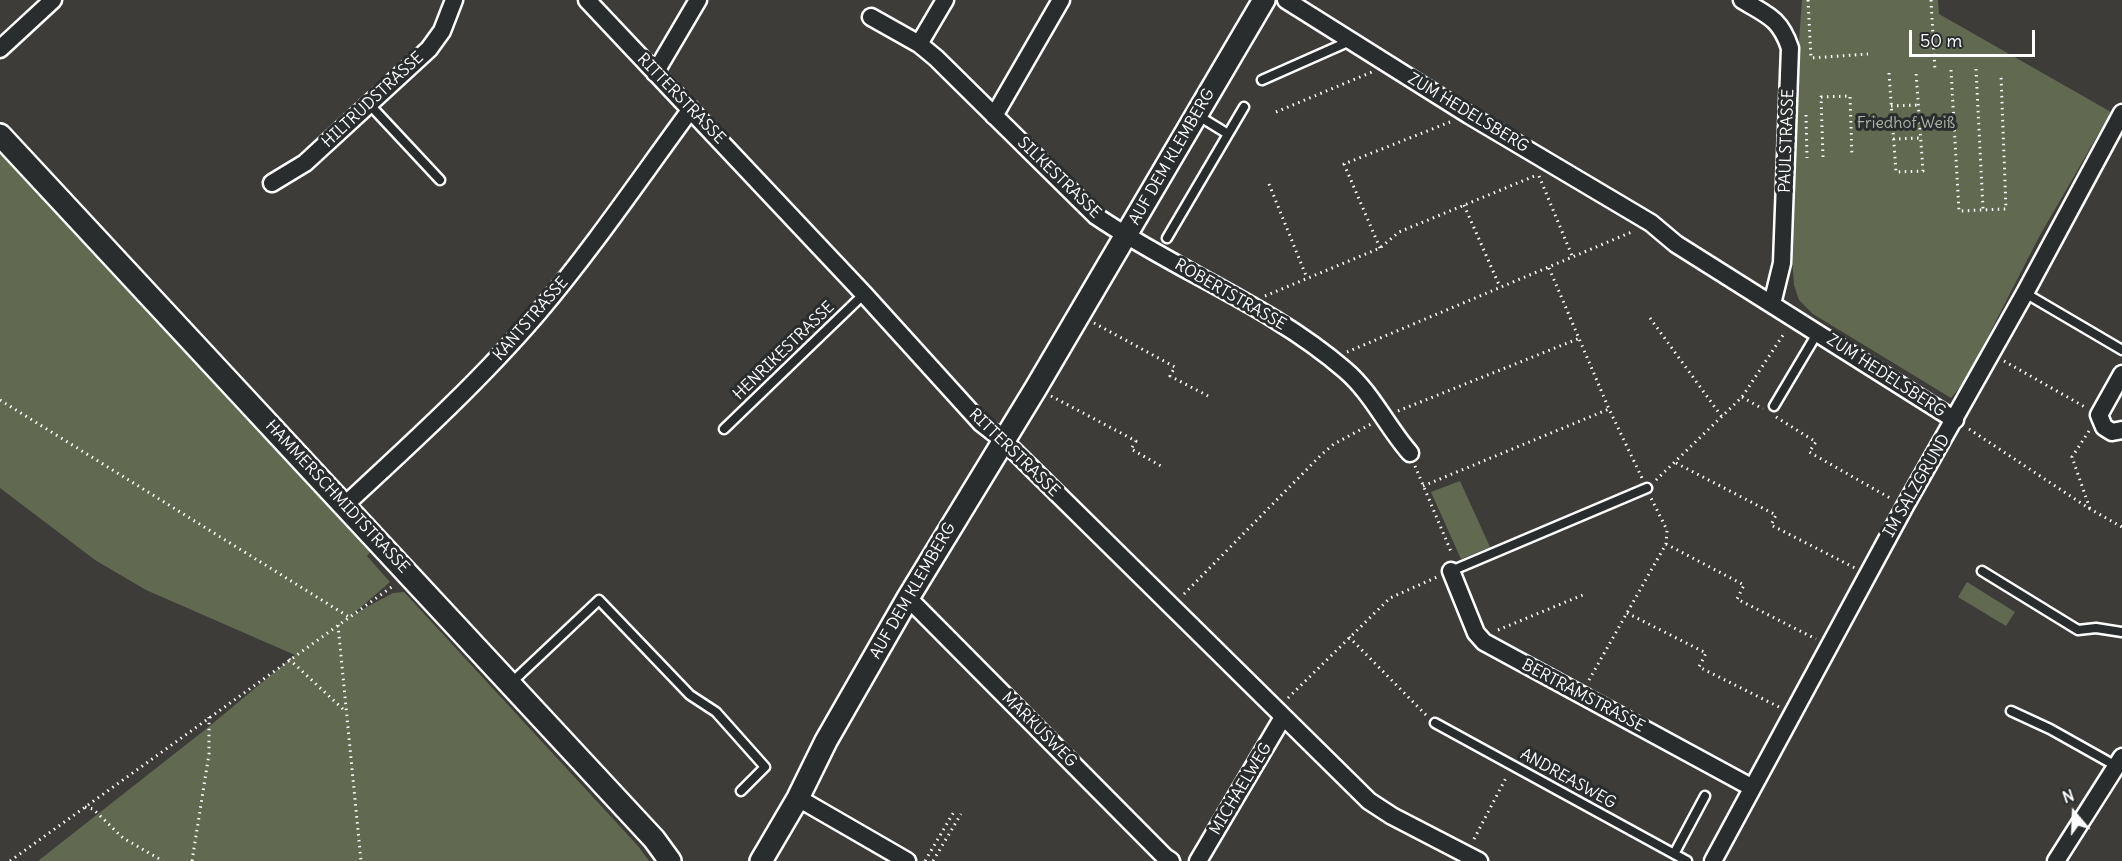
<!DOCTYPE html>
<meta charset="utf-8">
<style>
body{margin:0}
#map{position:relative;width:2122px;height:861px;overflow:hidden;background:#3e3c39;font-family:Delius,sans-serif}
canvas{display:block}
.north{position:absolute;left:2044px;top:783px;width:60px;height:60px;-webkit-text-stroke:4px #2a2d2e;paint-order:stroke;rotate:341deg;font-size:16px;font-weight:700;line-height:24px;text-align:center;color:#fff}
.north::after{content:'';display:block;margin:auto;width:21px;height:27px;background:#fff;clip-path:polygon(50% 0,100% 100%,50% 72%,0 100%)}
.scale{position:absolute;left:1909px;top:30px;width:126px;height:27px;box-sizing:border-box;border:3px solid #fff;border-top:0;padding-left:8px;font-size:18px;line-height:21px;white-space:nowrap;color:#fff;-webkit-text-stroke:4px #2a2d2e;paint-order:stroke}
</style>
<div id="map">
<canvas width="2122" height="861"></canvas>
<div class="north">N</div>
<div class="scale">50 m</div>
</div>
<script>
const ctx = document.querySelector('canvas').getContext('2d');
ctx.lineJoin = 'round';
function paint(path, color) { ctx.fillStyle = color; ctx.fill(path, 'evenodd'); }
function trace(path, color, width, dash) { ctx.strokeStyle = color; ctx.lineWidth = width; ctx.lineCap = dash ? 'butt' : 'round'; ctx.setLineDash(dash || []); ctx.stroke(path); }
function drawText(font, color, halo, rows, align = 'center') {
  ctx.font = font + ' Delius,sans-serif'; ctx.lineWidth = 6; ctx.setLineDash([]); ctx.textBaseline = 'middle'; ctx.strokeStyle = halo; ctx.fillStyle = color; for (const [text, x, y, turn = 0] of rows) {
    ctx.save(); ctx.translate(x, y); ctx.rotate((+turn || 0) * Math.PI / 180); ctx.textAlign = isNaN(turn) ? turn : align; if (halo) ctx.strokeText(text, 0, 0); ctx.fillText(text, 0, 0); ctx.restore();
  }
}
paint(new Path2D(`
 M 1802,0 L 1938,0 L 1939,14 L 2111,112 L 2039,237 L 1965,381 L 1951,398 L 1813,314 L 1799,300 L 1794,285 L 1791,245 L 1795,96 Z
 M 0,153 L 372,550 L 367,556 L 390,582 L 352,615 L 393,593 L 404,592 L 638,846 L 649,861 L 38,861 L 206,729 L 295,655 L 146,590 L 95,560 L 0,488 Z
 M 1460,481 L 1490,547 L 1461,559 L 1431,492 Z
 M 1967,582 L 2015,612 L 2006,626 L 1958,597 Z`), '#616a51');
const service = new Path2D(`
 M 1262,80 L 1350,41
 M 369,104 L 440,180
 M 1197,115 L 1228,134
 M 1167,238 L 1244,107
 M 2025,293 L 2122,350
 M 1774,406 L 1818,332
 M 724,429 L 864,294
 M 1451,571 L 1647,488
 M 1982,571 L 2078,630 L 2096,628 L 2122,632
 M 511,683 L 599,600 L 690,695 L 716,712 L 765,767 L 741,791
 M 2011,711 L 2050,729 L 2116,766
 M 1435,723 L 1687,861
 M 1674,854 L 1705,796`);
const minor = new Path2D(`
 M 587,0 L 864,294 L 981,423 L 1003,440 L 1369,801 L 1392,816 L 1479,861
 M 1286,0 L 1469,115 L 1651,223 L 1676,244 L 1955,420
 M 1742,0 C 1767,15 1780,18 1790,48 L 1782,263 L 1772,304
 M 871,17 L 919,44 L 936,58 L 1096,216 C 1177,271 1271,306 1345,370 C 1372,393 1387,427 1410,453
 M 919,44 L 945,0
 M 0,49 L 53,0
 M 655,73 L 698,0
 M 994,116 L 1061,0
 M 272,183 L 305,163 L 429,49 L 442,31 L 454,0
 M 2122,374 L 2099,415 L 2104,427 L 2112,432 L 2122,430
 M 345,505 C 412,443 479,382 538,313 C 593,248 641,177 691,109
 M 1451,571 L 1476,633 L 1484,642 L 1751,787
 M 908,598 L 1165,857 L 1171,861
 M 798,798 L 907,861
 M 1198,861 L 1283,717
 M 1713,861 L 1905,506 L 2025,293 L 2122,113
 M 2056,861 L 2122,757`);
const tertiary = new Path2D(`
 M 0,135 L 654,839 L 670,861
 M 761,861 L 798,798 L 826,741 L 908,598 L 1036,388 L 1264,0`);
trace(service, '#fff', 13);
trace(minor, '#fff', 21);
trace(tertiary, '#fff', 26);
trace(new Path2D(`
 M 1808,0 L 1811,58 L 1868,54
 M 1931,0 L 1935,71
 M 1976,69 L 1983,209
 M 1951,70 L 1959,211 L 2006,209 L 2001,75
 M 1889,73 L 1896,172 L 1923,171 L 1916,72
 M 1891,106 L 1919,105
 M 1276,112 L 1372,72
 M 1806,115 L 1807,158
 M 1893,139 L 1921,138
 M 1823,157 L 1821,97 L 1850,96 L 1852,156
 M 1539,176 L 1573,258
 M 1269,184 L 1307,278
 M 1464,205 L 1500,287
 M 1380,248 L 1344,164 L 1450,122
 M 1549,268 L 1609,409 L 1642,478
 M 1265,296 L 1380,248 L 1399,232 L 1537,175
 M 1650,318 L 1722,417
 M 1094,323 L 1175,367 L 1170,376 L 1208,396
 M 1347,352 L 1634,231
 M 2004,361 L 2085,407
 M 1051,396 L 1136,441 L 1131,449 L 1161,466
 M 1742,397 L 1763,409
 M 0,400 L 349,617
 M 1398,411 L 1580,338
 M 1776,417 L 1816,442 L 1809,452 L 1890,498
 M 1969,429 L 2090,509 L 2122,527
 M 2089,431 L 2072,457 L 2090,509
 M 1676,463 L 1776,515 L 1771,525 L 1855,568
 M 1415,466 L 1452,554
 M 1656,480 L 1742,397 L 1785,332
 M 1423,486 L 1609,409
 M 1666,544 L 1744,585 L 1737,599 L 1816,639
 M 1184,594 L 1322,454 L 1334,444 L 1371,424
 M 1627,613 L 1706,653 L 1699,667 L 1779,707
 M 338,625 L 361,861
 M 1498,630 L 1585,594
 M 1349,637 L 1426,715
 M 289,659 L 345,711
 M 1589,680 L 1666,544 L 1667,530 L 1651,498
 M 1288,698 L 1390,598 L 1437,577
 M 85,807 L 93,809 L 123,838 L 163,861
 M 1474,839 L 1507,776
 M 10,861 L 393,586
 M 192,861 L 209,754 L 209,717
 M 925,861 L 955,810
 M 933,861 L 961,814`), '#fff', 3, [1.5, 4.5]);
trace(service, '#2a2d2e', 8);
trace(minor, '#2a2d2e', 16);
trace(tertiary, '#2a2d2e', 21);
drawText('16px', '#fff', '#2a2d2e', [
 ["RITTERSTRASSE",681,99,46],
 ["HILTRUDSTRASSE",373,100,-43],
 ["ZUM HEDELSBERG",1468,113,31],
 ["PAULSTRASSE",1787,141,-88],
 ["AUF DEM KLEMBERG",1172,157,-60],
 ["SILKESTRASSE",1059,178,44],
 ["ROBERTSTRASSE",1230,295,30],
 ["KANTSTRASSE",531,319,-49],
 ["HENRIKESTRASSE",784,351,-44],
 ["ZUM HEDELSBERG",1886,376,33],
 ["RITTERSTRASSE",1014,453,44],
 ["IM SALZGRUND",1917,486,-60],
 ["HAMMERSCHMIDTSTRASSE",337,497,47],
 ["AUF DEM KLEMBERG",913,591,-60],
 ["BERTRAMSTRASSE",1583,696,28],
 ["MARKUSWEG",1039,730,45],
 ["ANDREASWEG",1568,779,29],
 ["MICHAELWEG",1241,789,-59]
]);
drawText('16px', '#b0b4a8', '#2a2d2e', [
 ["Friedhof Weiß",1906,123]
]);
</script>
